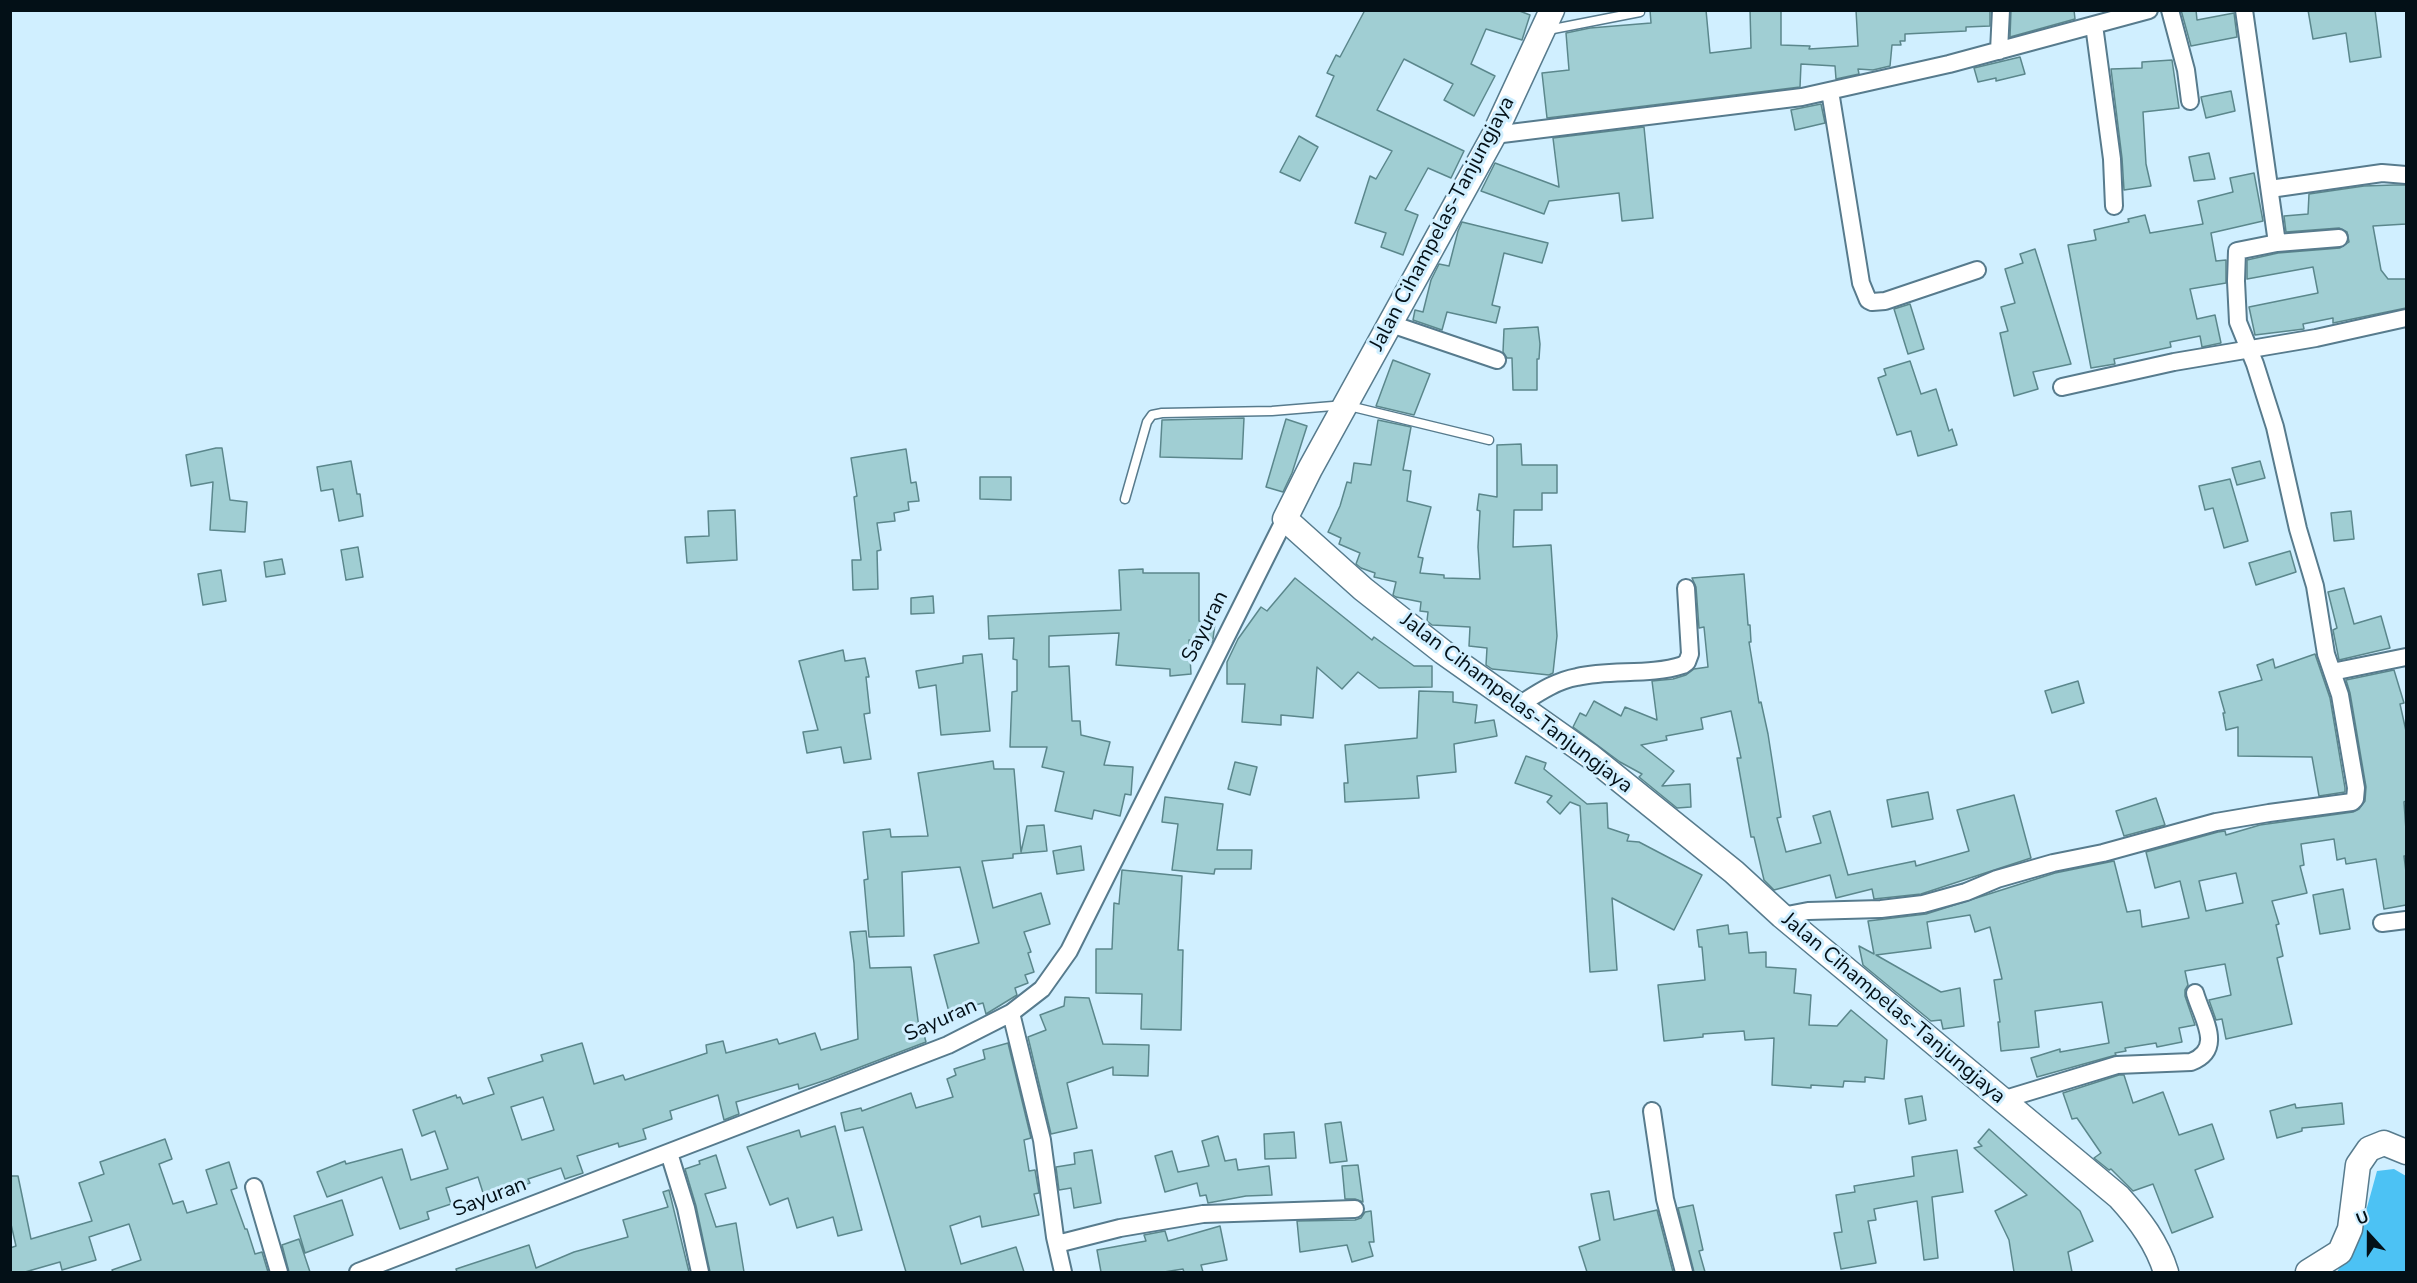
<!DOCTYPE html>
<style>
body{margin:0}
#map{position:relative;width:2417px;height:1283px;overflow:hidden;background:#d0efff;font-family:"Nunito Sans",sans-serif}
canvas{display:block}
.frame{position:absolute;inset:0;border:12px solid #031017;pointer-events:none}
.north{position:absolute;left:2339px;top:1205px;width:60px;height:60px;-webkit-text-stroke:4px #d0efff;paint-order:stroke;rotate:339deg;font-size:16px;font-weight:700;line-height:24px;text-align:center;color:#031017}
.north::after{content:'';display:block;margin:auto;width:21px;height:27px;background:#031017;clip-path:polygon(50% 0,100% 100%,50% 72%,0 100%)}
</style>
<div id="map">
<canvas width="2417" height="1283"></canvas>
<div class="frame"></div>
<div class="north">U</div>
</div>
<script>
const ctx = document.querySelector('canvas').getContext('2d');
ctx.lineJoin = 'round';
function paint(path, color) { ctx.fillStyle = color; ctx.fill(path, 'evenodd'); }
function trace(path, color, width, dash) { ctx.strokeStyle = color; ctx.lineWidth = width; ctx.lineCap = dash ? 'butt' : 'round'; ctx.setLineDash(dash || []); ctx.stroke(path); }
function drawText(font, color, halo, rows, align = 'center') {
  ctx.font = font + ' "Nunito Sans",sans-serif'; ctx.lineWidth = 6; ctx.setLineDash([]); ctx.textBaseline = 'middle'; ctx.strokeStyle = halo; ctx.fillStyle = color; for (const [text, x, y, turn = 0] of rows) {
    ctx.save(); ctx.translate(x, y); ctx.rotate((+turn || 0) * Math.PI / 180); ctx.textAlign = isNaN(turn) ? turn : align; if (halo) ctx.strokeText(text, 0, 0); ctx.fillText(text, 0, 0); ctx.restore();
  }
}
paint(new Path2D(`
 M 2394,1169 L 2406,1176 L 2406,1272 L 2337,1272 L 2360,1233 L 2377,1171 Z`), '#4cc2f4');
const building = new Path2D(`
 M 1365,10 L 1517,10 L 1530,15 L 1522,40 L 1486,29 L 1471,64 L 1495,76 L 1474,116 L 1444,100 L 1453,84 L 1404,59 L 1377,110 L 1464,151 L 1451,178 L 1428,168 L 1405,210 L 1418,215 L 1403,255 L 1381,247 L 1386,233 L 1355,223 L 1370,176 L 1376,179 L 1392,151 L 1316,116 L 1334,76 L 1327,73 L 1336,55 L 1340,57 Z
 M 1650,10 L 1706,10 L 1710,53 L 1751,48 L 1750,10 L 1781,10 L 1781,45 L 1810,46 L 1809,49 L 1858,46 L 1856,10 L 1990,10 L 1990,26 L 1966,27 L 1966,31 L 1905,34 L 1905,41 L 1900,41 L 1901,45 L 1892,45 L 1890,66 L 1873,70 L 1858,69 L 1859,74 L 1836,79 L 1835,66 L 1801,64 L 1800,87 L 1547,118 L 1542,73 L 1569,70 L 1566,33 L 1590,28 L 1651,23 Z
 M 2011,10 L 2074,10 L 2075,19 L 2010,37 Z
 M 2181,10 L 2196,10 L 2197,20 L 2234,13 L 2237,37 L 2191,46 Z
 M 2308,10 L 2375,10 L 2381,57 L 2350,62 L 2346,33 L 2313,39 Z
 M 2020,57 L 2025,74 L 1996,81 L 1996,78 L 1978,82 L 1974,68 Z
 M 2172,60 L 2179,108 L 2143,112 L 2146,164 L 2151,186 L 2124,190 L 2122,158 L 2111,69 L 2142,68 L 2142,62 Z
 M 2231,91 L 2235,111 L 2206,118 L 2201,97 Z
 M 1821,104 L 1825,123 L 1795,130 L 1791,110 Z
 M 1644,127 L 1653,218 L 1622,221 L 1619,193 L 1549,201 L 1544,214 L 1481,191 L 1495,163 L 1559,187 L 1553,138 Z
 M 1299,136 L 1318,147 L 1300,181 L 1280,172 Z
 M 2209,153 L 2215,179 L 2194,181 L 2189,157 Z
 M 2254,173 L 2263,221 L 2211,233 L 2216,261 L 2226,260 L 2226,283 L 2190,289 L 2197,319 L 2215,315 L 2221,343 L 2202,347 L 2200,336 L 2170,342 L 2171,347 L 2114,359 L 2115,364 L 2091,368 L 2068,245 L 2096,240 L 2094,230 L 2129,222 L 2128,219 L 2145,215 L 2150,233 L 2203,224 L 2198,201 L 2233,192 L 2230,178 Z
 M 2394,185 L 2406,185 L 2406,224 L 2373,226 L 2381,270 L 2388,279 L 2406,279 L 2406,308 L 2333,323 L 2333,318 L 2303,324 L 2304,329 L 2255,335 L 2249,307 L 2318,293 L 2313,267 L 2247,279 L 2247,260 L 2278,253 L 2340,248 L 2349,242 L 2347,232 L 2339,228 L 2286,232 L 2284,216 L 2308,214 L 2309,194 L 2364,186 Z
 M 1462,222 L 1548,243 L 1542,263 L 1504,253 L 1492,305 L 1500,307 L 1496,323 L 1447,312 L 1442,330 L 1413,320 L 1415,310 L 1423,312 L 1431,280 L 1439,264 L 1449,266 L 1458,231 Z
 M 2035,249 L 2071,364 L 2033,372 L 2038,389 L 2014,396 L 2000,333 L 2008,331 L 2001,307 L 2015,303 L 2005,269 L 2023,263 L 2020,254 Z
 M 1910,304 L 1924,349 L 1908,354 L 1894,309 Z
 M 1538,327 L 1540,344 L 1539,359 L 1537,359 L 1537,390 L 1513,390 L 1512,358 L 1507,358 L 1503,352 L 1504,329 Z
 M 1393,360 L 1430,374 L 1414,415 L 1376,406 Z
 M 1910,361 L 1921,394 L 1936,389 L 1949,431 L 1952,429 L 1957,445 L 1918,456 L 1911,431 L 1897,435 L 1878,378 L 1886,375 L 1884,369 Z
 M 1244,418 L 1242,459 L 1160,457 L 1162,420 Z
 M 1286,419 L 1307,426 L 1292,473 L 1283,492 L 1266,487 Z
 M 1378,420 L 1411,427 L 1403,470 L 1411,471 L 1407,501 L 1431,507 L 1418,557 L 1423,558 L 1420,573 L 1444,575 L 1444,578 L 1480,579 L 1478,547 L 1480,511 L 1477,510 L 1479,494 L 1497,497 L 1497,445 L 1521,444 L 1522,465 L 1557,465 L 1557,493 L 1542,493 L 1542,510 L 1514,510 L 1513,547 L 1551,545 L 1557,636 L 1553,673 L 1549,675 L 1492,669 L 1486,665 L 1487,648 L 1469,646 L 1470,627 L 1432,625 L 1427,621 L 1428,612 L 1420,611 L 1421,602 L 1396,597 L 1393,595 L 1396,582 L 1374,577 L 1375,573 L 1361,568 L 1356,564 L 1360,553 L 1339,544 L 1341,538 L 1328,532 L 1340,506 L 1347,482 L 1351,483 L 1354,463 L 1371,465 Z
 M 216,448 L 222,448 L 230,500 L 247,502 L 245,532 L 210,530 L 213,482 L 191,486 L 186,455 Z
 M 906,449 L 911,483 L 916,482 L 919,501 L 908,502 L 909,510 L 894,513 L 895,521 L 877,523 L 881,550 L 877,551 L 878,589 L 853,590 L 852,560 L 861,560 L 854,497 L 857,496 L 851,458 Z
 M 351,461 L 357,494 L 360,494 L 363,516 L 339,521 L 333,489 L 321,491 L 317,467 Z
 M 2260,461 L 2265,478 L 2237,485 L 2232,468 Z
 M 980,477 L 1011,477 L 1011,500 L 980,499 Z
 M 2230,479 L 2248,541 L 2224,548 L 2213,508 L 2205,510 L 2199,486 Z
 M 735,510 L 737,560 L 687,563 L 685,537 L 709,536 L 708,511 Z
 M 2351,511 L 2354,539 L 2334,541 L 2331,513 Z
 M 358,547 L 363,577 L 346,580 L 341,550 Z
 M 2290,551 L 2296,572 L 2256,585 L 2249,563 Z
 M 282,559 L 285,574 L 266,577 L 264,562 Z
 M 1143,569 L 1143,573 L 1199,573 L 1199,621 L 1215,623 L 1213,639 L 1212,642 L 1189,640 L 1191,674 L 1170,676 L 1170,669 L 1116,665 L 1119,633 L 1049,636 L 1049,667 L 1069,666 L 1072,721 L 1080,721 L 1081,735 L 1110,742 L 1104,765 L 1133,767 L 1131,795 L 1125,794 L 1120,816 L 1094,810 L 1092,819 L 1055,811 L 1064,772 L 1042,767 L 1047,747 L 1010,747 L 1012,692 L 1017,691 L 1017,660 L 1013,659 L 1014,638 L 989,639 L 988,616 L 1121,610 L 1119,570 Z
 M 221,570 L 226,601 L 203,605 L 198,574 Z
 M 1744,574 L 1748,625 L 1750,625 L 1751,642 L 1749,642 L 1759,703 L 1761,702 L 1768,734 L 1781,817 L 1777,818 L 1786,852 L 1821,843 L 1813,816 L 1830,811 L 1848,875 L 1915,861 L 1916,866 L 1969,851 L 1957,810 L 2014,795 L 2031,858 L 1921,894 L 1874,899 L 1872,889 L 1836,898 L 1830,875 L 1774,890 L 1764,880 L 1754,837 L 1751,837 L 1737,758 L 1741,758 L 1731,711 L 1701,718 L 1703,729 L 1666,736 L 1667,740 L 1641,745 L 1674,771 L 1662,786 L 1690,784 L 1691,807 L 1677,808 L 1639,777 L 1642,774 L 1620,762 L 1573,727 L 1580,713 L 1586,716 L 1594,701 L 1621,716 L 1625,707 L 1657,720 L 1652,681 L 1673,679 L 1686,675 L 1694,669 L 1708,667 L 1704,627 L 1699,628 L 1696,587 L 1692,578 Z
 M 1295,578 L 1372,640 L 1374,637 L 1414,666 L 1432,666 L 1432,687 L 1379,688 L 1358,672 L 1342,689 L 1317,667 L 1313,718 L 1281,715 L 1281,725 L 1242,722 L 1245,684 L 1227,684 L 1227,662 L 1238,639 L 1261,607 L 1267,611 Z
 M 2344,588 L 2354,624 L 2381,616 L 2390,648 L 2339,660 L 2333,630 L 2337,628 L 2328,592 Z
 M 933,596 L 934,613 L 911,614 L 911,598 Z
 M 843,650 L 845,661 L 865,658 L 869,677 L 866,677 L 870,713 L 864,714 L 871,759 L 844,763 L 841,747 L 807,753 L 803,732 L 818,730 L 799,661 Z
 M 982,654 L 990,731 L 941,735 L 936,685 L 919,688 L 916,671 L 963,663 L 963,656 Z
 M 2315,654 L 2330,698 L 2345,788 L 2345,792 L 2319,796 L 2312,757 L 2238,756 L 2238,727 L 2226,730 L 2223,713 L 2225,713 L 2219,692 L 2262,680 L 2257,665 L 2273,659 L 2275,668 Z
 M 2394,670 L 2404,703 L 2400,704 L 2406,731 L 2406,801 L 2404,802 L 2406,830 L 2406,856 L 2404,856 L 2406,872 L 2406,905 L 2384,909 L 2376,859 L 2346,864 L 2345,858 L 2337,860 L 2334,839 L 2301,844 L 2304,865 L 2300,866 L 2307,893 L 2272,901 L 2279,924 L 2276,925 L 2283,956 L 2277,958 L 2292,1024 L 2226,1039 L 2222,1019 L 2216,1020 L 2209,1000 L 2231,995 L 2225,964 L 2185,971 L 2188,985 L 2185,990 L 2185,996 L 2195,1025 L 2179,1028 L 2182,1042 L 2157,1047 L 2156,1043 L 2125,1048 L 2126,1051 L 2115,1053 L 2116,1055 L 2037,1077 L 2031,1058 L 2060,1049 L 2060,1052 L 2109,1043 L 2102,1002 L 2035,1011 L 2039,1047 L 2001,1051 L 1998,1022 L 2000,1022 L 1994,980 L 2002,979 L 1990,927 L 1975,932 L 1970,915 L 1927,922 L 1931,948 L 1876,955 L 1941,992 L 1960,988 L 1964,1026 L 1943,1029 L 1941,1020 L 1931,1021 L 1863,965 L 1859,946 L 1874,954 L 1868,921 L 1926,914 L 2055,873 L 2114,861 L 2127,912 L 2140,910 L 2142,927 L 2189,918 L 2180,881 L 2155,888 L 2146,852 L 2218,832 L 2225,831 L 2226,835 L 2260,825 L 2353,812 L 2359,809 L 2365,801 L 2366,787 L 2350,693 L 2346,680 ZM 2236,873 L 2243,903 L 2206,911 L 2199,881 Z
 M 2078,681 L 2084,703 L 2052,713 L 2045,691 Z
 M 1419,691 L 1453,692 L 1453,702 L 1477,705 L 1475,723 L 1494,720 L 1497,736 L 1454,744 L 1456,772 L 1417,776 L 1419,798 L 1345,802 L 1344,783 L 1348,783 L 1345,745 L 1417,738 Z
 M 1526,756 L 1546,763 L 1544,769 L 1587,804 L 1607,803 L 1608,828 L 1629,835 L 1627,841 L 1639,842 L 1702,875 L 1674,930 L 1612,898 L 1617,970 L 1590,972 L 1580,806 L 1570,802 L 1560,814 L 1547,802 L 1552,796 L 1515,783 Z
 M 993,761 L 994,769 L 1014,769 L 1021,852 L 1027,826 L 1044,825 L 1047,851 L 1013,854 L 1013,858 L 982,861 L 993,908 L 1041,893 L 1050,924 L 1024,932 L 1031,952 L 1028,953 L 1034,972 L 1025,975 L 1028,983 L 1015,988 L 1017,995 L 986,1014 L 983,1003 L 949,1012 L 934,955 L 979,943 L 960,867 L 902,872 L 904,936 L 869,937 L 864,880 L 868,879 L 863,832 L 890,829 L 891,837 L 928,836 L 918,773 Z
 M 1235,762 L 1257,767 L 1250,795 L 1228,789 Z
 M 1928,792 L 1933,819 L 1892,827 L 1887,800 Z
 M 1165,797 L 1223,804 L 1217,850 L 1252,850 L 1251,869 L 1215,869 L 1214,874 L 1172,870 L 1178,824 L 1162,822 Z
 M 2156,798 L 2165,825 L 2124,836 L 2116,811 Z
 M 1081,846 L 1084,870 L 1057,874 L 1053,851 Z
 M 1122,870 L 1182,876 L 1178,950 L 1183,950 L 1181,1030 L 1141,1029 L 1142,994 L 1096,993 L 1096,949 L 1112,949 L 1114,903 L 1119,904 Z
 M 2343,889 L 2350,929 L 2320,934 L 2313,895 Z
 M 1728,925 L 1729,934 L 1747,932 L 1749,953 L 1766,952 L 1766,967 L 1796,969 L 1794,993 L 1811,995 L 1809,1025 L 1837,1026 L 1851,1010 L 1887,1040 L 1884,1079 L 1865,1077 L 1865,1082 L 1844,1081 L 1843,1087 L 1811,1085 L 1811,1088 L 1772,1085 L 1774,1038 L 1745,1040 L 1744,1031 L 1703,1034 L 1703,1037 L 1664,1041 L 1658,985 L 1705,980 L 1702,947 L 1699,947 L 1697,930 Z
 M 866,931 L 870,968 L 911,967 L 919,1028 L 922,1027 L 926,1042 L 829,1079 L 799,1089 L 798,1084 L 736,1102 L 739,1114 L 724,1120 L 718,1095 L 670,1111 L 672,1119 L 643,1129 L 646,1139 L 619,1147 L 618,1143 L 577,1156 L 583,1173 L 565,1179 L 561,1168 L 528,1179 L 530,1183 L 485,1199 L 478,1177 L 446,1188 L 451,1204 L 427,1212 L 429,1219 L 400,1229 L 382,1177 L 327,1197 L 317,1172 L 345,1161 L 346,1164 L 402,1149 L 411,1180 L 448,1169 L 435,1131 L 422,1136 L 413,1110 L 456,1095 L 457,1098 L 460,1097 L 463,1104 L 494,1094 L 488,1078 L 543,1061 L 541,1055 L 582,1043 L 594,1084 L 623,1075 L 625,1080 L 707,1053 L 706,1045 L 723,1041 L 726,1053 L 777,1039 L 779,1044 L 815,1033 L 821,1050 L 858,1039 L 854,963 L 850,932 ZM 543,1097 L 554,1130 L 522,1140 L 511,1107 Z
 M 1065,997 L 1089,998 L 1103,1044 L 1149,1045 L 1148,1076 L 1113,1075 L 1113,1067 L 1067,1083 L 1077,1128 L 1051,1134 L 1028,1037 L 1046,1030 L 1040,1015 L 1064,1006 Z
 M 1008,1043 L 1031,1138 L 1024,1140 L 1029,1171 L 1035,1170 L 1039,1193 L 1034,1194 L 1039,1215 L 982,1227 L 980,1216 L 950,1226 L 961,1264 L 1016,1247 L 1024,1272 L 906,1272 L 863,1127 L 845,1131 L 841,1113 L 861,1108 L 862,1111 L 911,1093 L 916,1108 L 953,1097 L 947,1079 L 956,1075 L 954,1069 L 985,1059 L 983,1050 Z
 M 2119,1075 L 2124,1075 L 2133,1103 L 2163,1092 L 2179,1135 L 2212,1124 L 2224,1159 L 2195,1170 L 2213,1217 L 2172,1233 L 2153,1184 L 2133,1191 L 2111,1169 L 2109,1170 L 2094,1158 L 2101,1153 L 2077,1118 L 2072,1119 L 2063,1093 Z
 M 1922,1096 L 1926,1120 L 1909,1124 L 1905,1099 Z
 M 2342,1103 L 2344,1124 L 2302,1128 L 2302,1131 L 2277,1138 L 2270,1111 L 2295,1104 L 2296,1108 Z
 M 1341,1122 L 1347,1161 L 1330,1163 L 1325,1124 Z
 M 835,1126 L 862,1230 L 838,1236 L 833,1217 L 797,1228 L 788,1198 L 770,1205 L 747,1147 L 799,1130 L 801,1137 Z
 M 1989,1129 L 2080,1211 L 2093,1241 L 2068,1252 L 2072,1272 L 2014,1272 L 2009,1240 L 1995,1211 L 2027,1195 L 1974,1148 L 1982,1146 L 1978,1142 Z
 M 1294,1132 L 1296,1158 L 1265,1159 L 1264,1134 Z
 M 1218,1136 L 1225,1161 L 1236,1159 L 1238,1170 L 1269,1166 L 1272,1195 L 1246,1196 L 1208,1203 L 1206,1195 L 1200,1196 L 1197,1183 L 1165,1192 L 1155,1156 L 1172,1151 L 1178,1172 L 1209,1166 L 1202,1141 Z
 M 165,1139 L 172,1159 L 159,1164 L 173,1204 L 183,1201 L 187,1213 L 217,1204 L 206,1170 L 229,1162 L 237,1188 L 231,1190 L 245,1229 L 247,1229 L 255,1254 L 262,1252 L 268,1272 L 113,1272 L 112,1270 L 141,1260 L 129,1224 L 89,1237 L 96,1260 L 62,1270 L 60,1262 L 25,1272 L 10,1272 L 10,1248 L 16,1246 L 10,1220 L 10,1176 L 18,1176 L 31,1239 L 92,1221 L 79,1183 L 104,1174 L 100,1162 Z
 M 1092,1150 L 1101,1203 L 1074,1208 L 1071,1188 L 1059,1190 L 1056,1167 L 1075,1164 L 1074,1153 Z
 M 1957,1150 L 1963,1192 L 1932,1197 L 1938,1258 L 1924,1260 L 1917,1201 L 1874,1209 L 1876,1220 L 1868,1221 L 1876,1263 L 1841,1269 L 1834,1233 L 1842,1232 L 1836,1195 L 1855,1192 L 1854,1186 L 1914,1176 L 1912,1157 Z
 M 716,1155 L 726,1188 L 705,1194 L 716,1227 L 736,1223 L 744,1272 L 710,1272 L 696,1206 L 685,1169 L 700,1164 L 699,1161 Z
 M 1358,1165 L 1363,1202 L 1355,1199 L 1345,1199 L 1342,1166 Z
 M 669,1190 L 689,1272 L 457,1272 L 456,1269 L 529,1245 L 536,1268 L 574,1252 L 628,1237 L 623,1220 L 668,1207 L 663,1192 Z
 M 1609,1191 L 1614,1220 L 1657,1210 L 1673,1272 L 1587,1272 L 1579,1247 L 1600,1240 L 1591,1194 Z
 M 342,1200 L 353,1235 L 305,1253 L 294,1216 Z
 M 1693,1205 L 1703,1250 L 1699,1251 L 1705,1272 L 1694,1272 L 1678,1208 Z
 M 1371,1211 L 1374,1242 L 1369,1242 L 1373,1256 L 1352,1262 L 1347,1245 L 1300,1252 L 1297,1221 L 1355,1220 L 1361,1218 L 1365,1212 Z
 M 1220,1226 L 1227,1260 L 1201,1265 L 1203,1272 L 1184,1272 L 1183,1269 L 1164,1272 L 1101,1272 L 1097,1250 L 1146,1241 L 1144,1235 L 1165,1231 L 1168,1241 Z
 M 299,1239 L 310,1272 L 289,1272 L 282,1245 Z`);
paint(building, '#a0ced3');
trace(building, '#5b878c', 1.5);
const lane = new Path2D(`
 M 1548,30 L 1640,12
 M 1125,499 L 1147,422 L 1152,415 L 1162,413 L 1272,411 L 1345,405 L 1489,440`);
const street = new Path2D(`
 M 2170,10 L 2186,70 L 2190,101
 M 2094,25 L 2112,159 L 2114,206
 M 1999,51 L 2001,10
 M 1830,91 L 1861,283 L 1868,300 L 1872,302 L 1885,301 L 1977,270
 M 1494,135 L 1802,97 L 1949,64 L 2149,10
 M 2270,189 L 2382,173 L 2406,175
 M 2277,243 L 2339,238
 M 1391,324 L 1497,360
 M 2062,387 L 2174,362 L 2316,338 L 2406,318
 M 2332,672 L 2406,657
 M 1519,705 C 1538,693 1555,681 1577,677 C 1611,669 1649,676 1683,665 L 1687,662 L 1690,654 L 1686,588
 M 1782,916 L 1808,911 L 1881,909 L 1923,904 L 1966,892 L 1997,879 L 2053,863 L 2103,853 L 2216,822 L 2269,813 L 2352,802 L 2355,799 L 2356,788 L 2340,695 L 2326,654 L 2315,586 L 2298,529 L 2275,427 L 2255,364 L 2238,322 L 2236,281 L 2237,251 L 2277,243 L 2244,10
 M 2382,923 L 2406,920
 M 1011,1013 L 1042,1140 L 1055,1237 L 1063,1272
 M 2002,1100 L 2117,1065 L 2191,1062 C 2225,1049 2202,1018 2195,993
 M 1652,1111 L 1665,1199 L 1684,1272
 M 669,1153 L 686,1208 L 700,1272
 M 254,1187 L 279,1272
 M 1057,1244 L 1120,1228 L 1203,1214 L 1355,1209
 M 358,1272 L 948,1045 L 1011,1013 L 1042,989 L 1069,951 L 1285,519`);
const secondary = new Path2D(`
 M 1552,10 L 1494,135 L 1310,469 L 1285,519 L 1363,589 L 1443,652 L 1590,756 L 1734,872 L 1782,916 L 2119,1197 C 2140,1220 2157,1243 2166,1272
 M 2308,1272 L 2340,1252 L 2350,1229 L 2358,1165 L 2369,1149 L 2384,1143 L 2406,1152`);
trace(lane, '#577b8d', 11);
trace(street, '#577b8d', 20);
trace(secondary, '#577b8d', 27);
trace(lane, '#fff', 8);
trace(street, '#fff', 16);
trace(secondary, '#fff', 24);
drawText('21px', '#031017', '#d0efff', [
 ["Jalan Cihampelas-Tanjungjaya",1443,224,-62],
 ["Sayuran",1206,627,-63],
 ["Jalan Cihampelas-Tanjungjaya",1516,704,37],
 ["Jalan Cihampelas-Tanjungjaya",1893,1009,40],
 ["Sayuran",941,1021,-24],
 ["Sayuran",490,1198,-21]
]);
</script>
